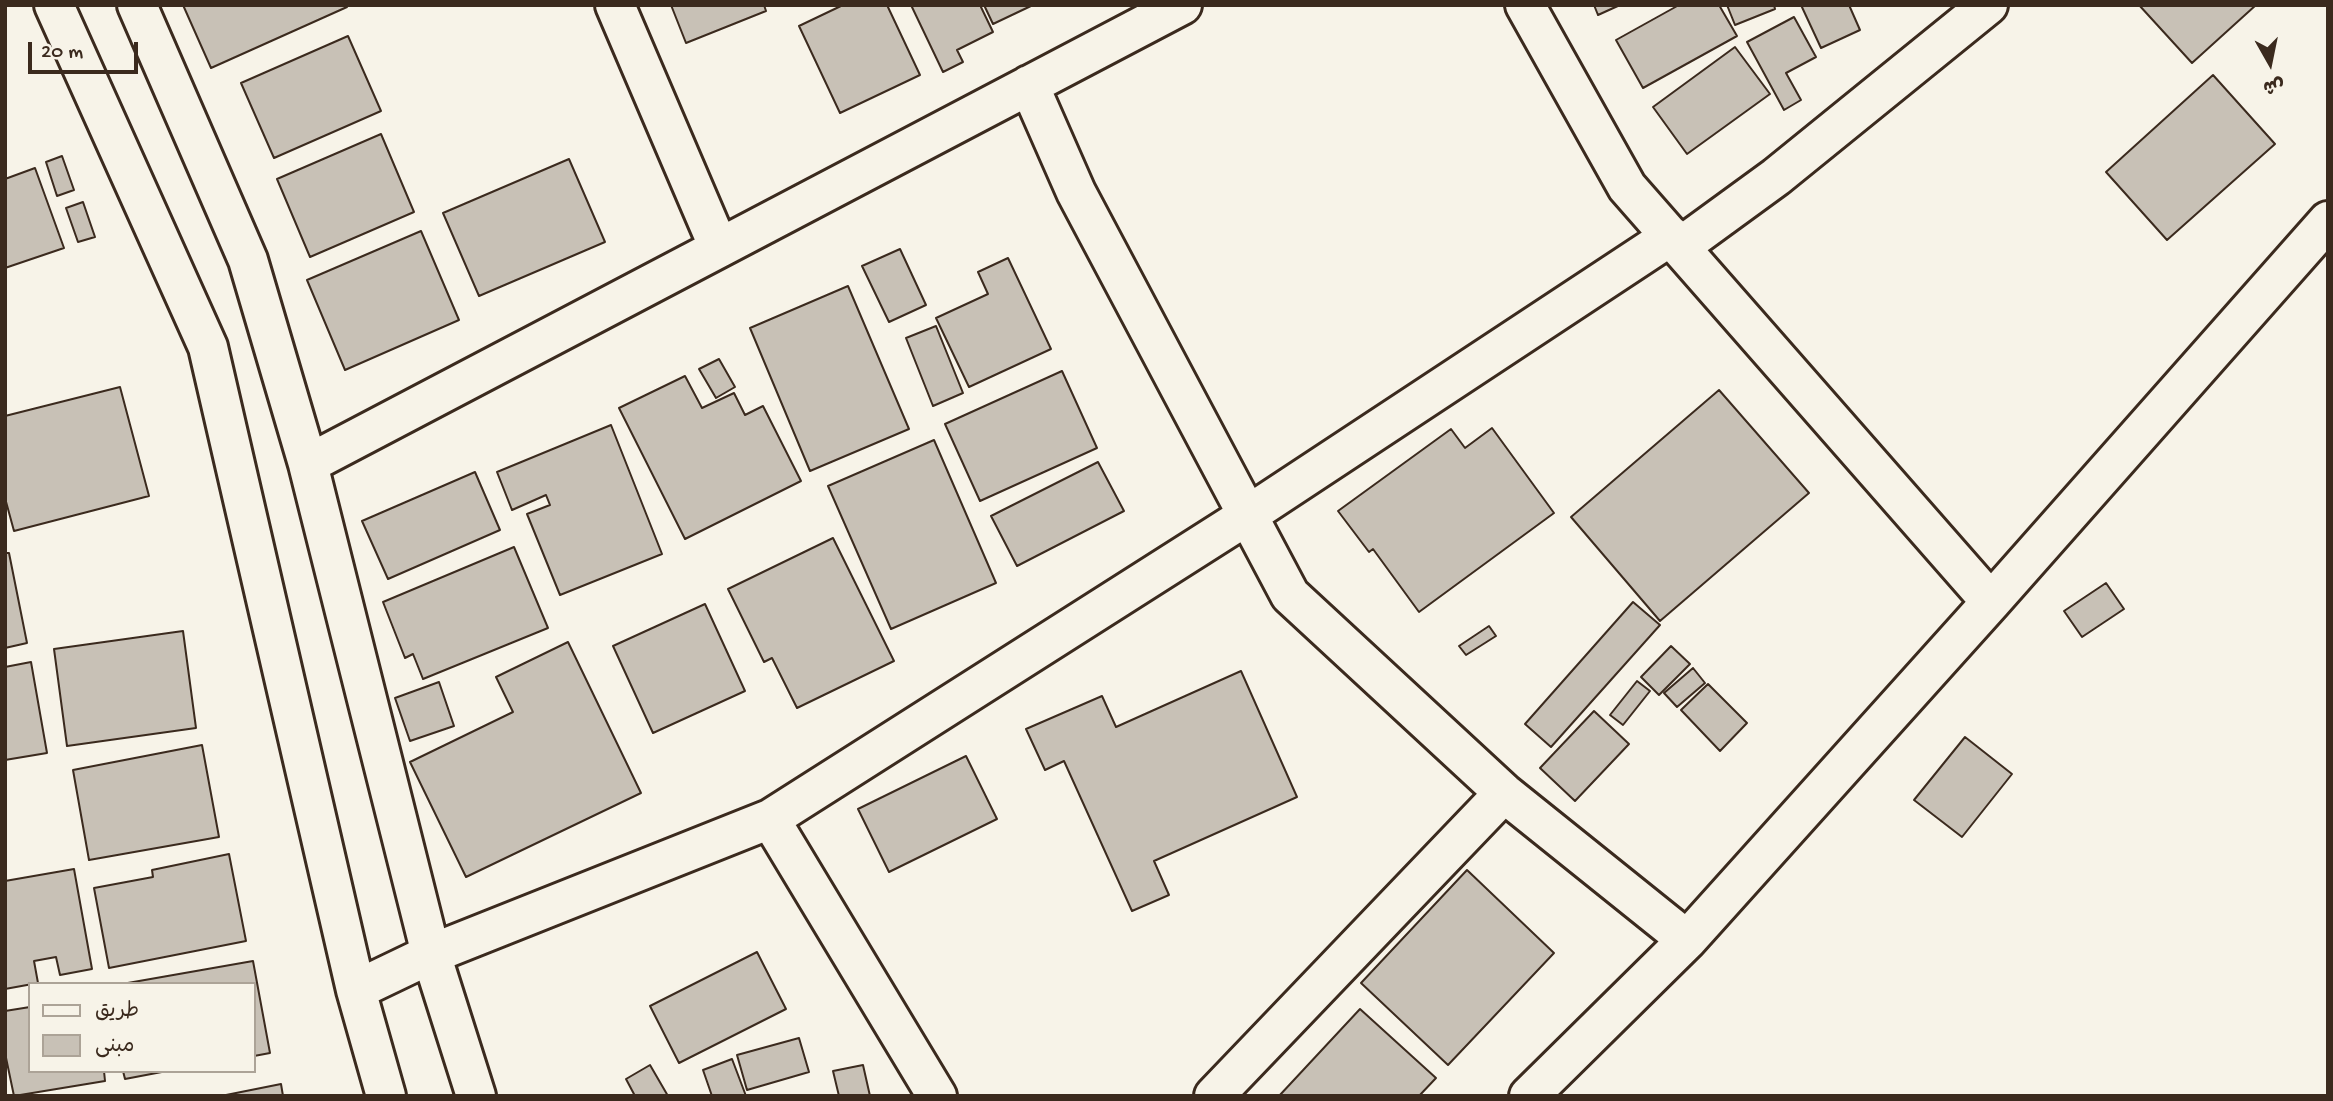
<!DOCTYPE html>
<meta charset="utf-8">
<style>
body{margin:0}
#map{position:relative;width:2333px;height:1101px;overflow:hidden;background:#f7f3e8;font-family:"Gochi Hand","Playpen Sans Arabic",sans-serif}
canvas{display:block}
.frame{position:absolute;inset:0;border:7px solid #3b2a1e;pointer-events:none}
.legend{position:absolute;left:28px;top:982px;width:228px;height:91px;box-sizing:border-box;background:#f7f3e8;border:2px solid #aca397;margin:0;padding:9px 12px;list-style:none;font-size:21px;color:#3b2a1e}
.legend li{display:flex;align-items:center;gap:14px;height:35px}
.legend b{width:35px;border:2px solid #aca397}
.north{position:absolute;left:2235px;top:28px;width:70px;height:70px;-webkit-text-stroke:5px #f7f3e8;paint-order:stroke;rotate:171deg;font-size:19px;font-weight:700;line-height:28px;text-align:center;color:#3b2a1e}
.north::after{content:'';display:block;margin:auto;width:24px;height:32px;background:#3b2a1e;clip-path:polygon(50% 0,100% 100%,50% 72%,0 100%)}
.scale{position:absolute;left:28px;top:42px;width:110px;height:32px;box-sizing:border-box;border:4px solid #3b2a1e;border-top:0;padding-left:9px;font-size:21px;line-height:24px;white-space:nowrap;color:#3b2a1e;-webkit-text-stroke:5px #f7f3e8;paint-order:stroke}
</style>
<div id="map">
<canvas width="2333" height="1101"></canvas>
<div class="frame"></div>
<ul class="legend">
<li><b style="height:9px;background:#f7f3e8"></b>طريق</li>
<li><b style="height:19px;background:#c8c1b6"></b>مبنى</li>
</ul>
<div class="north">ش</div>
<div class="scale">20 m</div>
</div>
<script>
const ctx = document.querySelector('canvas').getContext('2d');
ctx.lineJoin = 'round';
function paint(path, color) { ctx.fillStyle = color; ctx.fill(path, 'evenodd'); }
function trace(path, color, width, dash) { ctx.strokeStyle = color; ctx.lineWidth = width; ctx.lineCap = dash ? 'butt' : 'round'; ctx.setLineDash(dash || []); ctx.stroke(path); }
const building = new Path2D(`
 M 183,5 L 346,5 L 347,7 L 211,68 Z
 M 671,5 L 764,5 L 766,11 L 686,43 Z
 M 843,5 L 887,5 L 920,75 L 840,113 L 799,26 Z
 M 911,5 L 980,5 L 993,32 L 957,50 L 963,62 L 943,72 Z
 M 984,5 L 1033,5 L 993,24 Z
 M 1594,5 L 1620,5 L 1598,15 Z
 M 1679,5 L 1719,5 L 1737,36 L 1643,88 L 1616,40 Z
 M 1727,5 L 1774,5 L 1775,9 L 1735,25 Z
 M 1801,5 L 1849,5 L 1860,30 L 1821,48 Z
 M 2139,5 L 2256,5 L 2192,63 Z
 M 1794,17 L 1816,57 L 1786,73 L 1801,100 L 1784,110 L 1747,42 Z
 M 348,36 L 381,111 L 274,158 L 241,83 Z
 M 1735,47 L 1770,94 L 1687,154 L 1653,107 Z
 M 2213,75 L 2275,144 L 2167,240 L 2106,172 Z
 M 381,134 L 414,212 L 310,257 L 277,179 Z
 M 62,156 L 74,190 L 57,196 L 46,162 Z
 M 569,159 L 605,242 L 479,296 L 443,213 Z
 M 35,168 L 64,248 L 5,268 L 5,179 Z
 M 83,202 L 95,237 L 78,242 L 66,208 Z
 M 421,231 L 459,320 L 345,370 L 307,280 Z
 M 900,249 L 926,305 L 889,322 L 862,266 Z
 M 1008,258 L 1051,349 L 969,387 L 936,318 L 988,294 L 978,272 Z
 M 848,286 L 909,429 L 810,471 L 750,328 Z
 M 936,326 L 963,393 L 933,406 L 906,338 Z
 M 719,359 L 735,387 L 716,398 L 699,369 Z
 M 1062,371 L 1097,448 L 980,501 L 945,424 Z
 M 685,376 L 702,408 L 734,393 L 745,415 L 763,406 L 801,481 L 685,539 L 619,408 Z
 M 120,387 L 149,496 L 14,531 L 5,498 L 5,416 Z
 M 1719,390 L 1809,493 L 1660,621 L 1571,517 Z
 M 611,425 L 662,554 L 560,595 L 527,514 L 550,505 L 546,495 L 512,510 L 497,472 Z
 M 1492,428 L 1554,513 L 1419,612 L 1373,549 L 1369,552 L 1338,511 L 1451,429 L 1465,448 Z
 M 934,440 L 996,583 L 891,629 L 828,486 Z
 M 1098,462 L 1124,511 L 1017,566 L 991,516 Z
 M 475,472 L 500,530 L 388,579 L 362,521 Z
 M 833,538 L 894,661 L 797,708 L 772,658 L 764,662 L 728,589 Z
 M 514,547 L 548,628 L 423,679 L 413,654 L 405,658 L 383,602 Z
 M 5,553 L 9,553 L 27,643 L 5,648 Z
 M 2106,583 L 2124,609 L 2082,637 L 2064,611 Z
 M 1633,602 L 1660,625 L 1551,747 L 1525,724 Z
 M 705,604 L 745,691 L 653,733 L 613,646 Z
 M 1489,626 L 1496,636 L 1466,655 L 1459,646 Z
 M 183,631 L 196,728 L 67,746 L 54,649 Z
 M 568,642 L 641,793 L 466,877 L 410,762 L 513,712 L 496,677 Z
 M 1671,646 L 1690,664 L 1659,695 L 1641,677 Z
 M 31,662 L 47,753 L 5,760 L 5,667 Z
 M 1693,668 L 1705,683 L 1677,707 L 1664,693 Z
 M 1241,671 L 1297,797 L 1154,861 L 1169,895 L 1132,911 L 1064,761 L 1045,770 L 1026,729 L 1102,696 L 1116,727 Z
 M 1637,681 L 1650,691 L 1623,725 L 1610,715 Z
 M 439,682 L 454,726 L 410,741 L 395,698 Z
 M 1708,684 L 1747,723 L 1720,751 L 1681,710 Z
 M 1594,711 L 1629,744 L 1575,801 L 1540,768 Z
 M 1965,737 L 2012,774 L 1962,837 L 1914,800 Z
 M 202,745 L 219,837 L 89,860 L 73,770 Z
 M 966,756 L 997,819 L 889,872 L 858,809 Z
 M 229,854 L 246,941 L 109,968 L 94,888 L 153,877 L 152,870 Z
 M 74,869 L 92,969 L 60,975 L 56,957 L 34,961 L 38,983 L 5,989 L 5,881 Z
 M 1467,870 L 1554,953 L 1448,1065 L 1361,983 Z
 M 757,952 L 786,1009 L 679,1063 L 650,1006 Z
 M 253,961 L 270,1053 L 254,1056 L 254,984 L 122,984 Z
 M 30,1007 L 30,1071 L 104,1071 L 105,1081 L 14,1096 L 5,1053 L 5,1011 Z
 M 1360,1009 L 1436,1078 L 1419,1096 L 1279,1096 Z
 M 799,1038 L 809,1072 L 747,1090 L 737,1055 Z
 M 732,1059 L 746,1096 L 712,1096 L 703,1070 Z
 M 650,1065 L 668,1096 L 635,1096 L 626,1079 Z
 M 863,1065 L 870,1096 L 839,1096 L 833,1071 Z
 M 123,1071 L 167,1071 L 125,1079 Z
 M 281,1084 L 283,1096 L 221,1096 Z`);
paint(building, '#c8c1b6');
trace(building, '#3b2a1e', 2);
const minor = new Path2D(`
 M 54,5 L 208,347 L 356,990 L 386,1096
 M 137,5 L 248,260 L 308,464 L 431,954 L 476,1096
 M 615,5 L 719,248
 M 1525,5 L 1627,187 L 1991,602
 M 1029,85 L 1076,192 L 1290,595 L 1504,793 L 1687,940
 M 1680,247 L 1776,177 L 1988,5
 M 308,464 L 1182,5
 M 770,819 L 937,1096
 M 356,990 L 431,954 L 770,819 L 1248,515 L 1671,236
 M 1214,1096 L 1504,793
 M 1529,1096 L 1687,940 L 1991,602 L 2328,221`);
trace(minor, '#3b2a1e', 44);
trace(minor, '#f7f3e8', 38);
</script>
